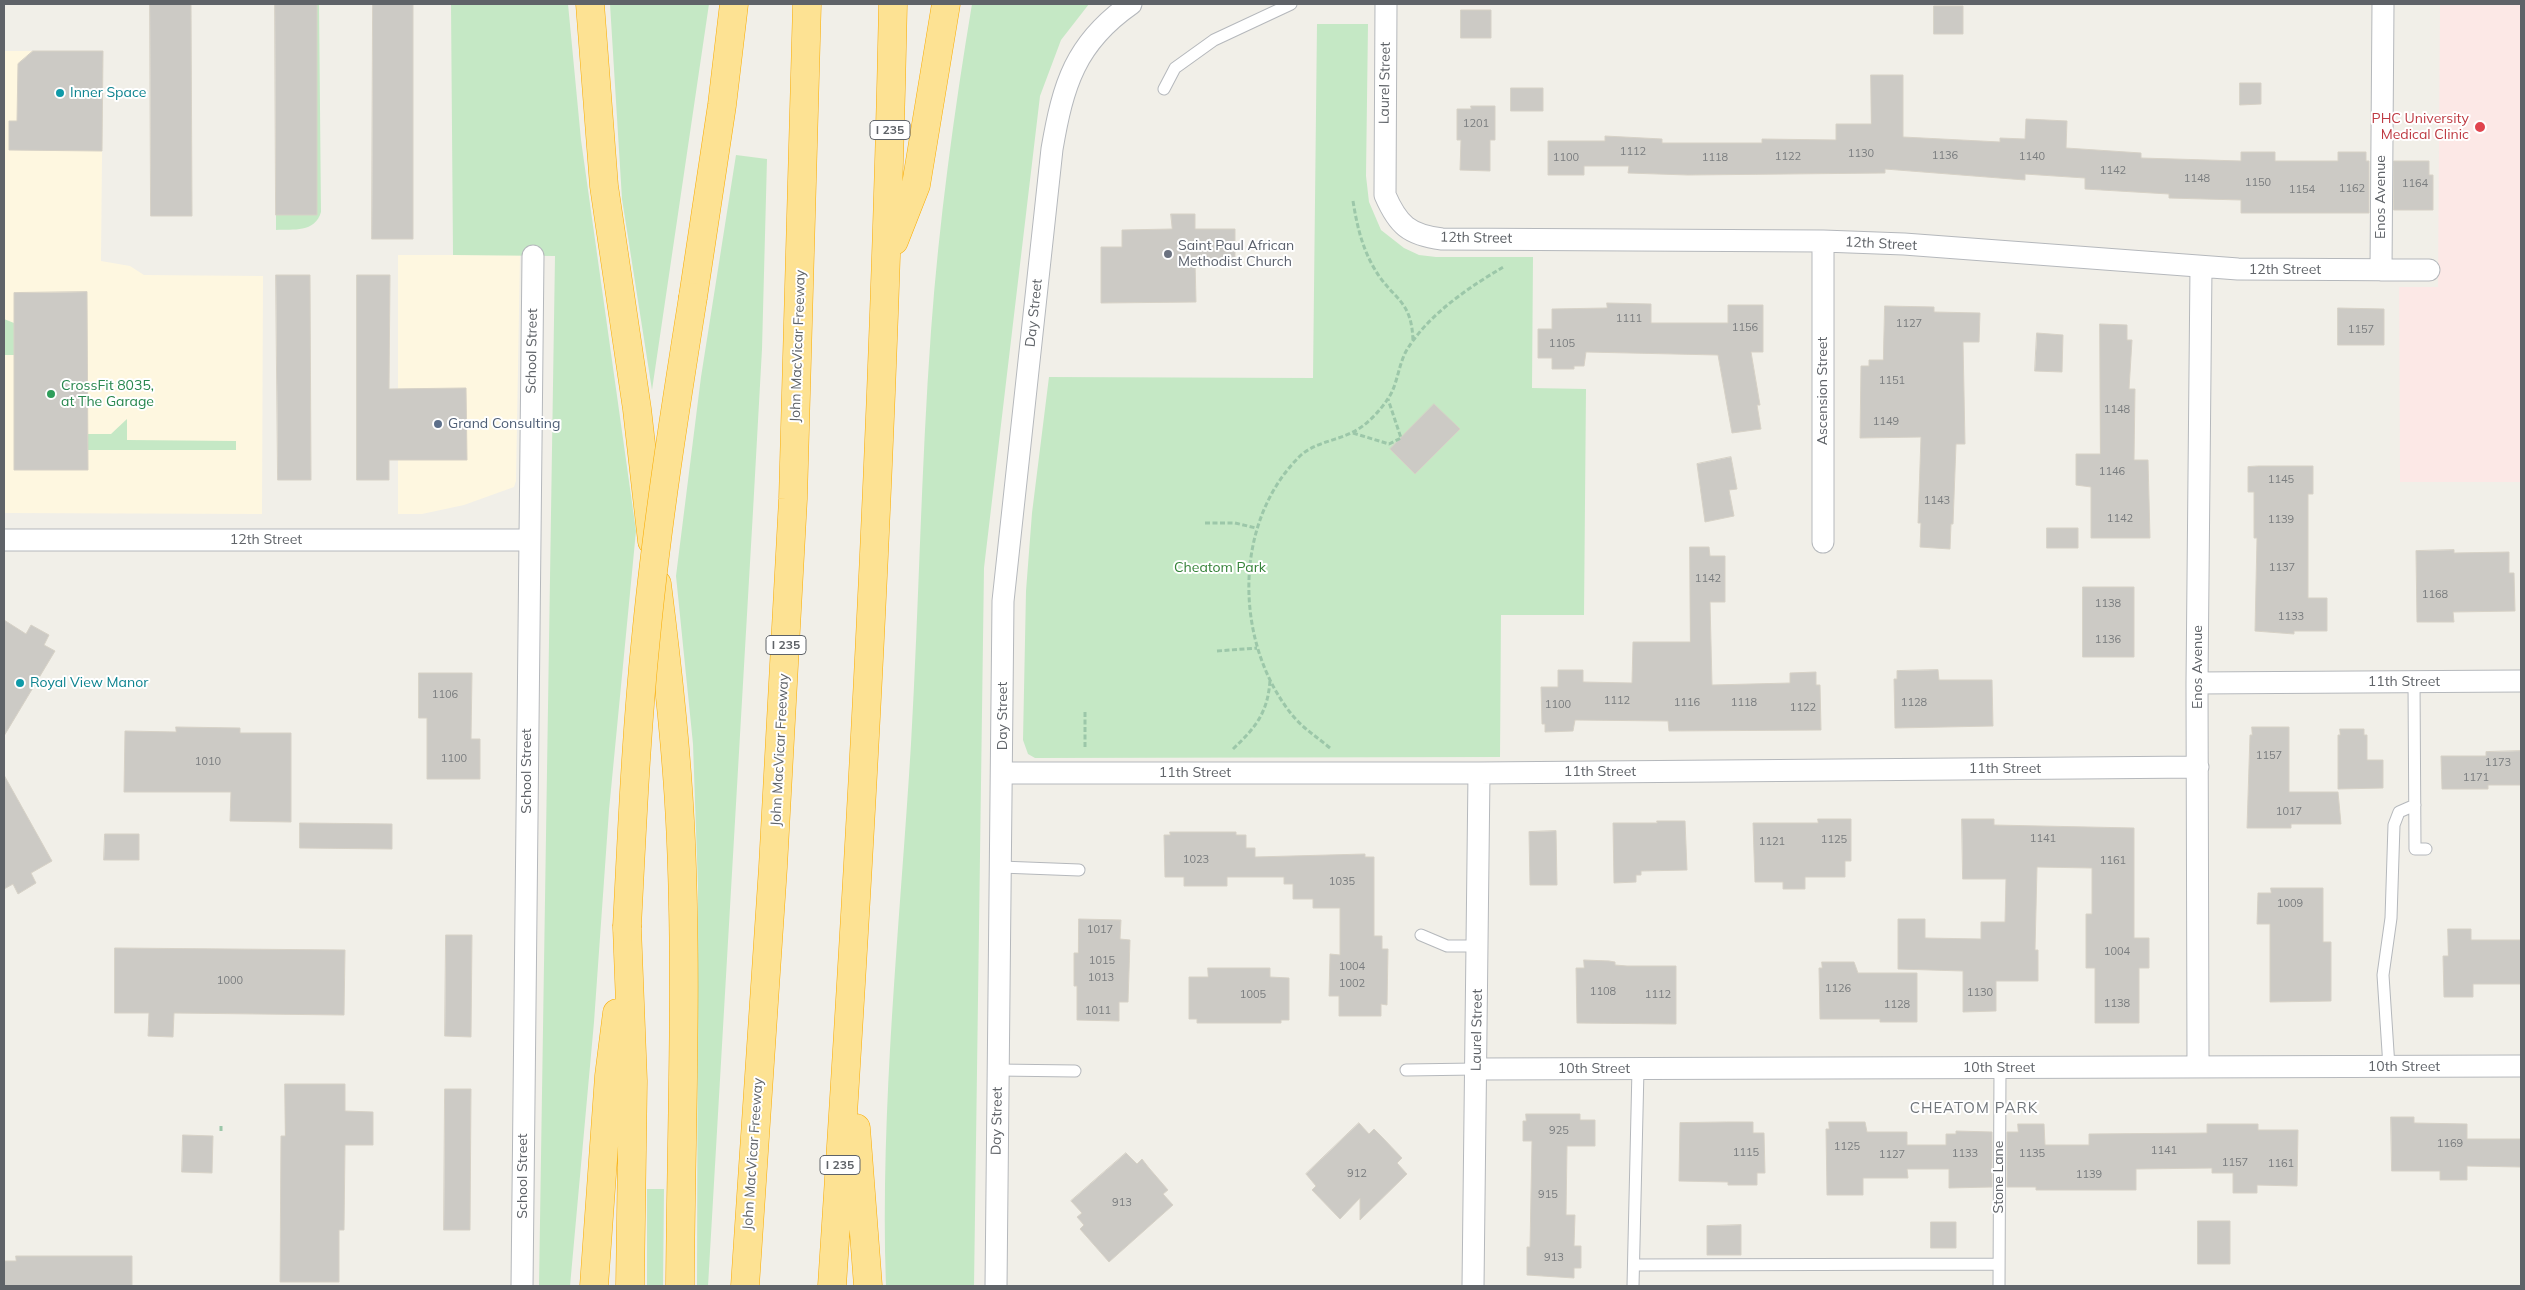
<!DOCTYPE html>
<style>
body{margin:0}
#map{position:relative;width:2525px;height:1290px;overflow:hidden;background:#f1efe8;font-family:Mulish,sans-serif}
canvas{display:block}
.frame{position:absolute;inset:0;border:5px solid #5f6368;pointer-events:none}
</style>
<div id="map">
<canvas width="2525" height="1290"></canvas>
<div class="frame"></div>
</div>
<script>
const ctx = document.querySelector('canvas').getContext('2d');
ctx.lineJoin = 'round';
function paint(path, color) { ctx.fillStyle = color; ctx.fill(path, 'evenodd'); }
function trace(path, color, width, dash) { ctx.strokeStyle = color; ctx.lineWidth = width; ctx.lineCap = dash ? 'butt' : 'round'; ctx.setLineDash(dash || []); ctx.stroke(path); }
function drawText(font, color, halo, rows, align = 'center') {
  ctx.font = font + ' Mulish,sans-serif'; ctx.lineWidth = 4; ctx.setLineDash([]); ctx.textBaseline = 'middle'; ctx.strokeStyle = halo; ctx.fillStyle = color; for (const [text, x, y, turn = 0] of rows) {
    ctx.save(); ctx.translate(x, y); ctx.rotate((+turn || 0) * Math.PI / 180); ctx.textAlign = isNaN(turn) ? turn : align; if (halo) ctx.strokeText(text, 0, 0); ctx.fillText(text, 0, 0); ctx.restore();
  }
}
paint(new Path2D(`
 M 4,51 L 103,51 L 101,261 L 130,266 L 144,275 L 263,276 L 262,514 L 4,513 Z
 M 398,255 L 520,255 L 516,481 L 514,487 L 464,505 L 422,514 L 398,514 Z`), '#fef7e0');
paint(new Path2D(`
 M 2440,4 L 2521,4 L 2521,482 L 2400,482 L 2399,287 L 2438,287 Z`), '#fce8e6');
paint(new Path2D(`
 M 317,4 L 319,4 L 321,212 C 315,233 293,229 276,230 L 276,215 L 317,214 Z
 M 451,4 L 568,4 L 581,140 L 636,531 L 609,810 L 594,1022 L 570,1286 L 539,1286 L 555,256 L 453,255 Z
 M 610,4 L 709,4 L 652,390 L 622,199 Z
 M 972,4 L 1089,4 L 1061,40 L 1040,96 L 984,568 L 974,1286 L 886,1286 C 880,1105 900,925 911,744 C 919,606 921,468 931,331 C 939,222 954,112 972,4 Z
 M 1317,24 L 1368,24 L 1366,176 L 1369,202 L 1381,230 L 1404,248 L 1419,255 L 1436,257 L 1533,257 L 1532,388 L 1586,389 L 1584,615 L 1501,615 L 1500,757 L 1035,758 L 1028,754 L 1023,740 L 1026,591 L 1032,513 L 1049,377 L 1313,378 Z
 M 736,155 L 767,159 L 762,349 L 753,511 L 708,1286 L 697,1286 L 698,888 L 693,744 L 676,576 L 701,377 Z
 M 4,319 L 14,323 L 14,355 L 4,355 Z
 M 127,419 L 127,440 L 236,441 L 236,450 L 88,450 L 88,434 L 111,434 Z
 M 647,1189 L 664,1189 L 663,1286 L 647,1286 Z`), '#c5e8c5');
const building = new Path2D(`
 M 150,4 L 191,4 L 192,216 L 151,216 Z
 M 275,4 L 317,4 L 317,215 L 276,215 Z
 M 373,4 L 413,4 L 413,239 L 372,239 Z
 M 1934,6 L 1963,6 L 1963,34 L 1934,34 Z
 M 1461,10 L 1491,10 L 1491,38 L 1461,38 Z
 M 33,51 L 103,51 L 102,151 L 9,150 L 9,121 L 17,121 L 18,64 Z
 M 1871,75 L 1903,75 L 1903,137 L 2000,142 L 2000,138 L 2025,139 L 2026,119 L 2067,121 L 2066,148 L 2141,153 L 2141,158 L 2241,161 L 2241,152 L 2275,152 L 2275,161 L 2338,161 L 2338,152 L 2366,152 L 2366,161 L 2369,161 L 2369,213 L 2241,213 L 2241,200 L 2169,198 L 2169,194 L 2085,189 L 2085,178 L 2025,174 L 2025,180 L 1885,169 L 1885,173 L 1688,175 L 1628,173 L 1629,166 L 1584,166 L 1584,175 L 1548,175 L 1548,141 L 1605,141 L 1605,136 L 1662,139 L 1662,143 L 1762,143 L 1762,139 L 1836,140 L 1836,124 L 1871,124 Z
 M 2240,83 L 2261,83 L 2261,104 L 2240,105 Z
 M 1511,88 L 1543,88 L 1543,111 L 1511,111 Z
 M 1471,106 L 1495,106 L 1495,140 L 1490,140 L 1490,171 L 1460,170 L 1461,140 L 1457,140 L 1457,109 L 1471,109 Z
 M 2394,161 L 2429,161 L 2429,175 L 2433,175 L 2433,210 L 2394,210 Z
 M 1171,214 L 1195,214 L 1195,229 L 1235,229 L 1235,261 L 1195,261 L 1196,302 L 1101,303 L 1101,247 L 1122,247 L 1122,230 L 1172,229 Z
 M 276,275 L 310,275 L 311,480 L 278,480 Z
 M 357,275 L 390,275 L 389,389 L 466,388 L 467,460 L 389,460 L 389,480 L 357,480 Z
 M 87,292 L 88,470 L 14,470 L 14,293 Z
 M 1607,303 L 1651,304 L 1651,323 L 1728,323 L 1728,305 L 1763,305 L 1763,352 L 1751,352 L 1760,405 L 1757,405 L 1761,429 L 1732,433 L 1718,355 L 1586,352 L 1584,366 L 1574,366 L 1574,369 L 1552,369 L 1552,358 L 1538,358 L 1538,329 L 1552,329 L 1552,309 L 1607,308 Z
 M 1885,306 L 1934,307 L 1934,312 L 1980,313 L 1979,342 L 1963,342 L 1965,444 L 1956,444 L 1953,524 L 1951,524 L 1950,549 L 1920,547 L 1921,523 L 1918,523 L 1921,437 L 1860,438 L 1861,366 L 1869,366 L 1869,360 L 1883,360 Z
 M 2338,308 L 2384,309 L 2384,345 L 2338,345 Z
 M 2100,324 L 2127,325 L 2127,340 L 2132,340 L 2129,389 L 2135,389 L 2134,460 L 2148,460 L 2150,538 L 2091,538 L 2091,487 L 2076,485 L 2076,454 L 2100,454 Z
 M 2037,333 L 2063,335 L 2062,372 L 2035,371 Z
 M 1434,404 L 1460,429 L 1415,474 L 1390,449 Z
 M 1731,457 L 1737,489 L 1729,490 L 1734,516 L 1705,522 L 1697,464 Z
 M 2258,466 L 2313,466 L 2313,494 L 2308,494 L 2308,598 L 2327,598 L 2327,631 L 2294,631 L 2294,634 L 2255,631 L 2257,538 L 2254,538 L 2254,492 L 2248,492 L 2248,467 Z
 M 2047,528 L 2078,528 L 2078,548 L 2047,548 Z
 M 1690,547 L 1709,547 L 1710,556 L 1725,556 L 1725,602 L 1710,602 L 1712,685 L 1790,683 L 1790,673 L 1816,672 L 1816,685 L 1820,685 L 1821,730 L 1669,731 L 1668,721 L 1575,720 L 1573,731 L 1545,732 L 1545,724 L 1542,724 L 1541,687 L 1558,687 L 1558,670 L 1583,670 L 1583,682 L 1632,683 L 1633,642 L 1690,642 Z
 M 2454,550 L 2454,553 L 2509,552 L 2509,573 L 2514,573 L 2515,611 L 2453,612 L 2454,622 L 2417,622 L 2416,551 Z
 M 2083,587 L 2134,587 L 2134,657 L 2083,657 Z
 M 4,620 L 26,634 L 31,625 L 49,635 L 44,645 L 55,651 L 4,736 Z
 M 1938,670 L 1939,680 L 1992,680 L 1993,726 L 1895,728 L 1894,679 L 1897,679 L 1897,671 Z
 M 419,673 L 472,673 L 471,739 L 480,739 L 480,779 L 427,779 L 427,718 L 419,718 Z
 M 176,727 L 240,728 L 240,733 L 291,733 L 291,822 L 230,821 L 231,792 L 124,792 L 125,731 L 176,732 Z
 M 2252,727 L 2289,727 L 2289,792 L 2338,792 L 2341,824 L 2291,824 L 2291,828 L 2247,828 L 2250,735 L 2252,735 Z
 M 2340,729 L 2364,729 L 2364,735 L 2367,735 L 2367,760 L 2383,760 L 2383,788 L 2338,789 L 2338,735 L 2340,735 Z
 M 2521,751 L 2521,785 L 2488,785 L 2488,789 L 2442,789 L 2441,756 L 2486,756 L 2486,752 Z
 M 4,775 L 52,861 L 31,873 L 36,883 L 18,894 L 13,884 L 4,889 Z
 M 1818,819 L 1851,819 L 1851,861 L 1845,861 L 1845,877 L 1805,877 L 1805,889 L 1783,889 L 1783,882 L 1755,882 L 1753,823 L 1818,823 Z
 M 1962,819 L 1994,819 L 1994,825 L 2134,828 L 2134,938 L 2149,938 L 2149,968 L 2139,968 L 2139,1023 L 2095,1023 L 2095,968 L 2086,968 L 2086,914 L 2092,914 L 2092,868 L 2037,867 L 2035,950 L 2038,950 L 2038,981 L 1996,981 L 1996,1011 L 1963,1012 L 1963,971 L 1898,969 L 1898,919 L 1925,919 L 1925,938 L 1981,939 L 1981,922 L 2005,922 L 2006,879 L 1963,879 Z
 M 1657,821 L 1685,821 L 1687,870 L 1641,871 L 1641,875 L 1636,875 L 1636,882 L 1614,883 L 1613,823 L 1657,823 Z
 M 300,823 L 392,824 L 392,849 L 300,848 Z
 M 1556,831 L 1557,885 L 1530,885 L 1529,832 Z
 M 1170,832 L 1236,832 L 1236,835 L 1246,835 L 1246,848 L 1255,848 L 1255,857 L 1365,854 L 1365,857 L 1374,857 L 1374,936 L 1382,936 L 1382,949 L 1388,949 L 1387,1005 L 1381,1004 L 1381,1016 L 1339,1016 L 1339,996 L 1329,996 L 1330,954 L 1340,955 L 1340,908 L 1313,908 L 1313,899 L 1293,899 L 1293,884 L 1284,884 L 1284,877 L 1227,877 L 1227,886 L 1184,886 L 1184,877 L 1165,877 L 1164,835 L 1170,835 Z
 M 105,834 L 139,834 L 139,860 L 104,860 Z
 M 2271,888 L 2323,888 L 2323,942 L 2331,942 L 2331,1001 L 2270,1002 L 2270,924 L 2257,924 L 2258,893 L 2271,893 Z
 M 1079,919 L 1121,920 L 1120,939 L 1130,940 L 1128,1002 L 1119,1002 L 1119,1021 L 1077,1020 L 1077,986 L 1074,986 L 1074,953 L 1078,953 Z
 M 2448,929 L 2471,929 L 2471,940 L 2521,940 L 2521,984 L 2473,984 L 2473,997 L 2444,997 L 2443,956 L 2448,956 Z
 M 446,935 L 472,935 L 471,1037 L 445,1036 Z
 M 115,948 L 345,950 L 344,1015 L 174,1013 L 173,1037 L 148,1036 L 149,1013 L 115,1013 Z
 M 1584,960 L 1609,961 L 1615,962 L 1615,965 L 1627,966 L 1676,966 L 1676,1024 L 1577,1023 L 1576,968 L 1584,968 Z
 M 1822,962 L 1854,962 L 1858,973 L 1917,973 L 1917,1022 L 1880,1022 L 1880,1019 L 1820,1019 L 1819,968 L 1822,968 Z
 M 1208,968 L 1270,968 L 1270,977 L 1289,978 L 1289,1020 L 1281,1020 L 1281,1023 L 1197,1023 L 1197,1019 L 1189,1019 L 1189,977 L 1208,977 Z
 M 285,1084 L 345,1084 L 345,1111 L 373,1112 L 373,1145 L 345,1145 L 344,1230 L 339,1230 L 339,1282 L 280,1282 L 281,1136 L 285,1136 Z
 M 445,1089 L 471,1089 L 470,1230 L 444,1230 Z
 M 1526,1114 L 1580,1114 L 1580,1120 L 1595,1120 L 1595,1146 L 1567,1146 L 1566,1215 L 1575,1215 L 1574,1246 L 1581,1246 L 1581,1268 L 1574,1268 L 1574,1278 L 1527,1275 L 1527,1247 L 1530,1247 L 1532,1141 L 1523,1141 L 1523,1121 L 1526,1121 Z
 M 2391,1117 L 2414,1117 L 2414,1123 L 2467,1124 L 2467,1139 L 2521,1139 L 2521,1167 L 2467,1166 L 2467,1180 L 2440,1180 L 2440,1171 L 2392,1171 Z
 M 1727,1122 L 1753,1122 L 1753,1133 L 1764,1133 L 1765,1173 L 1757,1173 L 1757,1185 L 1728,1185 L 1728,1182 L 1679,1181 L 1680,1123 Z
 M 1829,1122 L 1865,1122 L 1867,1132 L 1907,1132 L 1907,1145 L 1946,1145 L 1946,1134 L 1956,1134 L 1956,1131 L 1992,1132 L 1992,1187 L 1949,1188 L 1949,1169 L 1907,1169 L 1908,1178 L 1863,1178 L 1863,1195 L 1827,1195 L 1826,1129 L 1829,1129 Z
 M 1359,1123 L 1369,1134 L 1374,1129 L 1382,1137 L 1402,1158 L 1397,1163 L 1407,1174 L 1360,1220 L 1360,1198 L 1340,1219 L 1312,1190 L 1316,1186 L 1306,1174 Z
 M 2018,1124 L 2044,1124 L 2045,1145 L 2089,1145 L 2089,1134 L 2207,1133 L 2207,1124 L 2258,1124 L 2258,1130 L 2298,1130 L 2297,1186 L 2257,1185 L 2257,1193 L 2233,1193 L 2233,1173 L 2212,1173 L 2212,1168 L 2136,1169 L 2136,1190 L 2036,1190 L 2036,1187 L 2007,1187 L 2007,1132 L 2018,1132 Z
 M 183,1135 L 213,1136 L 212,1173 L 182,1172 Z
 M 1126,1153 L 1137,1164 L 1142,1159 L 1149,1168 L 1168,1190 L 1163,1194 L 1173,1205 L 1109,1262 L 1080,1229 L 1084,1225 L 1077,1217 L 1082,1213 L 1071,1201 Z
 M 2198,1221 L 2230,1221 L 2230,1264 L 2198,1264 Z
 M 1931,1222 L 1956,1222 L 1956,1248 L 1931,1248 Z
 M 1741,1225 L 1741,1255 L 1707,1255 L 1707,1226 Z
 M 16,1256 L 132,1256 L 132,1286 L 4,1286 L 4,1261 L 16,1261 Z`);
paint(building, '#cccac5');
trace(building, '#d6d1c6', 1);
const service = new Path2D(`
 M 1164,89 L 1175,68 L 1214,40 L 1291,4
 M 2414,682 L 2415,849 L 2426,849
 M 1001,867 L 1079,870
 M 1421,935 L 1447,946 L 1477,946
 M 2389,1067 L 2383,975 L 2391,918 L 2394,825 L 2399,812 L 2415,805
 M 998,1070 L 1075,1071
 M 1406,1070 L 1476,1069
 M 1634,1265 L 1999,1264
 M 1633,1286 L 1638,1069
 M 1999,1286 L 2000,1068`);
const minor = new Path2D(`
 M 1386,4 L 1385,195 C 1398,225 1409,235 1442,239 L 1823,241 L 1904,244 L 2238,269 L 2429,270
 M 2381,270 L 2383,4
 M 4,540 L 529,540
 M 1823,542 L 1823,241
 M 2197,683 L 2521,681
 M 1002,773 L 1479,773 L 2198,767
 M 2198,1067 L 2197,683 L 2201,267
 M 1476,1069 L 2521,1066
 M 522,1286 L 533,256
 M 996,1286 L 1003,601 L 1052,149 C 1063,85 1075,43 1131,4
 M 1473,1286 L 1479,773`);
const motorway = new Path2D(`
 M 590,4 L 604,186 L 637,409 L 652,541
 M 894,241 L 916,185 L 946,4
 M 693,297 L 722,105 L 734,4
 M 657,584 C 667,663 676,741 680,821 C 688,975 681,1131 680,1286
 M 627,927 L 633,1081 L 630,1286
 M 856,1128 L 868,1286
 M 594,1286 L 609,1076 L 617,1013
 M 745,1286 L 773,867 L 793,499 L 807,4
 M 832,1286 C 860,859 884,432 893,4`);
trace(service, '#b5b8bc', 13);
trace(minor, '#b5b8bc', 23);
trace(motorway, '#f9ab00', 29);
trace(new Path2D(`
 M 1353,201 C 1357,226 1362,247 1374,268 C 1393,301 1412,298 1413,342
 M 1353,433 L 1389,444 L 1401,438 L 1388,399
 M 1205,523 L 1235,523 L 1256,528
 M 1217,651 L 1257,648
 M 1085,712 L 1085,749
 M 1330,748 C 1317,737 1304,729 1293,716 C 1234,644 1232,523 1300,456 C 1314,443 1334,441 1351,433 C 1365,427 1379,412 1387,400 C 1398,386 1398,363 1408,348 C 1430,313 1471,286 1505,266
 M 1233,749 C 1255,728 1268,713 1270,680
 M 221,1126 L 221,1131`), '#9cc7a9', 3, [5, 2.5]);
trace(service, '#fff', 11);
trace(minor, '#fff', 21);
trace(motorway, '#fde293', 28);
const motorwayBridge = new Path2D(`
 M 627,927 C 632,830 636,734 646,637 C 657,523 675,410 693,297`);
trace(motorwayBridge, '#f9ab00', 29, []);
trace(motorwayBridge, '#fde293', 28);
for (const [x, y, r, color] of [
 [60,93,5,"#0f9aa8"],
 [2480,127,6,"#e0444e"],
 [1168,254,5,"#6b7280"],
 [51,394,5,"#2e9e5b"],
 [438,424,5,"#5c6f8a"],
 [20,683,5,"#0f9aa8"]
]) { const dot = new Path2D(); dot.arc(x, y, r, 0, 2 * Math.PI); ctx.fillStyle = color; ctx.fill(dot); trace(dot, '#fff', 2); }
drawText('11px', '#7a7d7f', null, [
 ["1201",1476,124],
 ["1112",1633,152],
 ["1130",1861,154],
 ["1136",1945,156],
 ["1122",1788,157],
 ["1140",2032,157],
 ["1100",1566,158],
 ["1118",1715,158],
 ["1142",2113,171],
 ["1148",2197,179],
 ["1150",2258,183],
 ["1164",2415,184],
 ["1162",2352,189],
 ["1154",2302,190],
 ["1111",1629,319],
 ["1127",1909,324],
 ["1156",1745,328],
 ["1157",2361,330],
 ["1105",1562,344],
 ["1151",1892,381],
 ["1148",2117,410],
 ["1149",1886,422],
 ["1146",2112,472],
 ["1145",2281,480],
 ["1143",1937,501],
 ["1142",2120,519],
 ["1139",2281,520],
 ["1137",2282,568],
 ["1142",1708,579],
 ["1168",2435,595],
 ["1138",2108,604],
 ["1133",2291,617],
 ["1136",2108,640],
 ["1106",445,695],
 ["1112",1617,701],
 ["1116",1687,703],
 ["1118",1744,703],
 ["1128",1914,703],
 ["1100",1558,705],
 ["1122",1803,708],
 ["1157",2269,756],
 ["1100",454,759],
 ["1010",208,762],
 ["1173",2498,763],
 ["1171",2476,778],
 ["1017",2289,812],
 ["1141",2043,839],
 ["1125",1834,840],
 ["1121",1772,842],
 ["1023",1196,860],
 ["1161",2113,861],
 ["1035",1342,882],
 ["1009",2290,904],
 ["1017",1100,930],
 ["1004",2117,952],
 ["1015",1102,961],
 ["1004",1352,967],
 ["1013",1101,978],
 ["1000",230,981],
 ["1002",1352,984],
 ["1126",1838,989],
 ["1108",1603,992],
 ["1130",1980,993],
 ["1005",1253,995],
 ["1112",1658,995],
 ["1138",2117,1004],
 ["1128",1897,1005],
 ["1011",1098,1011],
 ["925",1559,1131],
 ["1169",2450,1144],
 ["1125",1847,1147],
 ["1141",2164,1151],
 ["1115",1746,1153],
 ["1133",1965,1154],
 ["1135",2032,1154],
 ["1127",1892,1155],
 ["1157",2235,1163],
 ["1161",2281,1164],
 ["912",1357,1174],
 ["1139",2089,1175],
 ["915",1548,1195],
 ["913",1122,1203],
 ["913",1554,1258]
]);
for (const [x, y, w] of [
 [890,130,40],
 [786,645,40],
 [840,1165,40]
]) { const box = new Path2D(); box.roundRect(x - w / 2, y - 9.5, w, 19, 4); ctx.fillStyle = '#fff'; ctx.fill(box); trace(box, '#5f6368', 1); }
drawText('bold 12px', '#5f6368', null, [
 ["I 235",890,130],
 ["I 235",786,645],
 ["I 235",840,1165]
]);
drawText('14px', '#5f6368', '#fff', [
 ["Laurel Street",1385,83,-89],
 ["Enos Avenue",2381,197,-90],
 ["12th Street",1476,238,1],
 ["12th Street",1881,244,3],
 ["12th Street",2285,270],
 ["Day Street",1034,313,-84],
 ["John MacVicar Freeway",798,346,-88],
 ["School Street",532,351,-89],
 ["Ascension Street",1823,391,-90],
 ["12th Street",266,540],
 ["Enos Avenue",2198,667,-90],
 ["11th Street",2404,682],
 ["Day Street",1003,716,-90],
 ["John MacVicar Freeway",780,750,-87],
 ["11th Street",2005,769],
 ["School Street",527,771,-90],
 ["11th Street",1600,772],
 ["11th Street",1195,773],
 ["Laurel Street",1477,1030,-89],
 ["10th Street",2404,1067],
 ["10th Street",1999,1068],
 ["10th Street",1594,1069],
 ["Day Street",997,1121,-89],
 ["John MacVicar Freeway",753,1154,-86],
 ["School Street",523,1176,-90],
 ["Stone Lane",1999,1177,-90]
]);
drawText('14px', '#0d838f', '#fff', [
 ["Inner Space",70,93],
 ["Royal View Manor",30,683]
], 'left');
drawText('14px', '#be3a42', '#fff', [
 ["PHC University",2469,119],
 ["Medical Clinic",2469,135]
], 'right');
drawText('14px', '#5b616d', '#fff', [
 ["Saint Paul African",1178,246],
 ["Methodist Church",1178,262]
], 'left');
drawText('14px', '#27864d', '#fff', [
 ["CrossFit 8035,",61,386],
 ["at The Garage",61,402]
], 'left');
drawText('14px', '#4e5e75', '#fff', [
 ["Grand Consulting",448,424]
], 'left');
drawText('14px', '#348238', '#fff', [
 ["Cheatom Park",1220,568]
]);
ctx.letterSpacing = '1px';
drawText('15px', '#70757a', '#fff', [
 ["CHEATOM PARK",1974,1108]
]);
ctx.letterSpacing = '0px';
</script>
